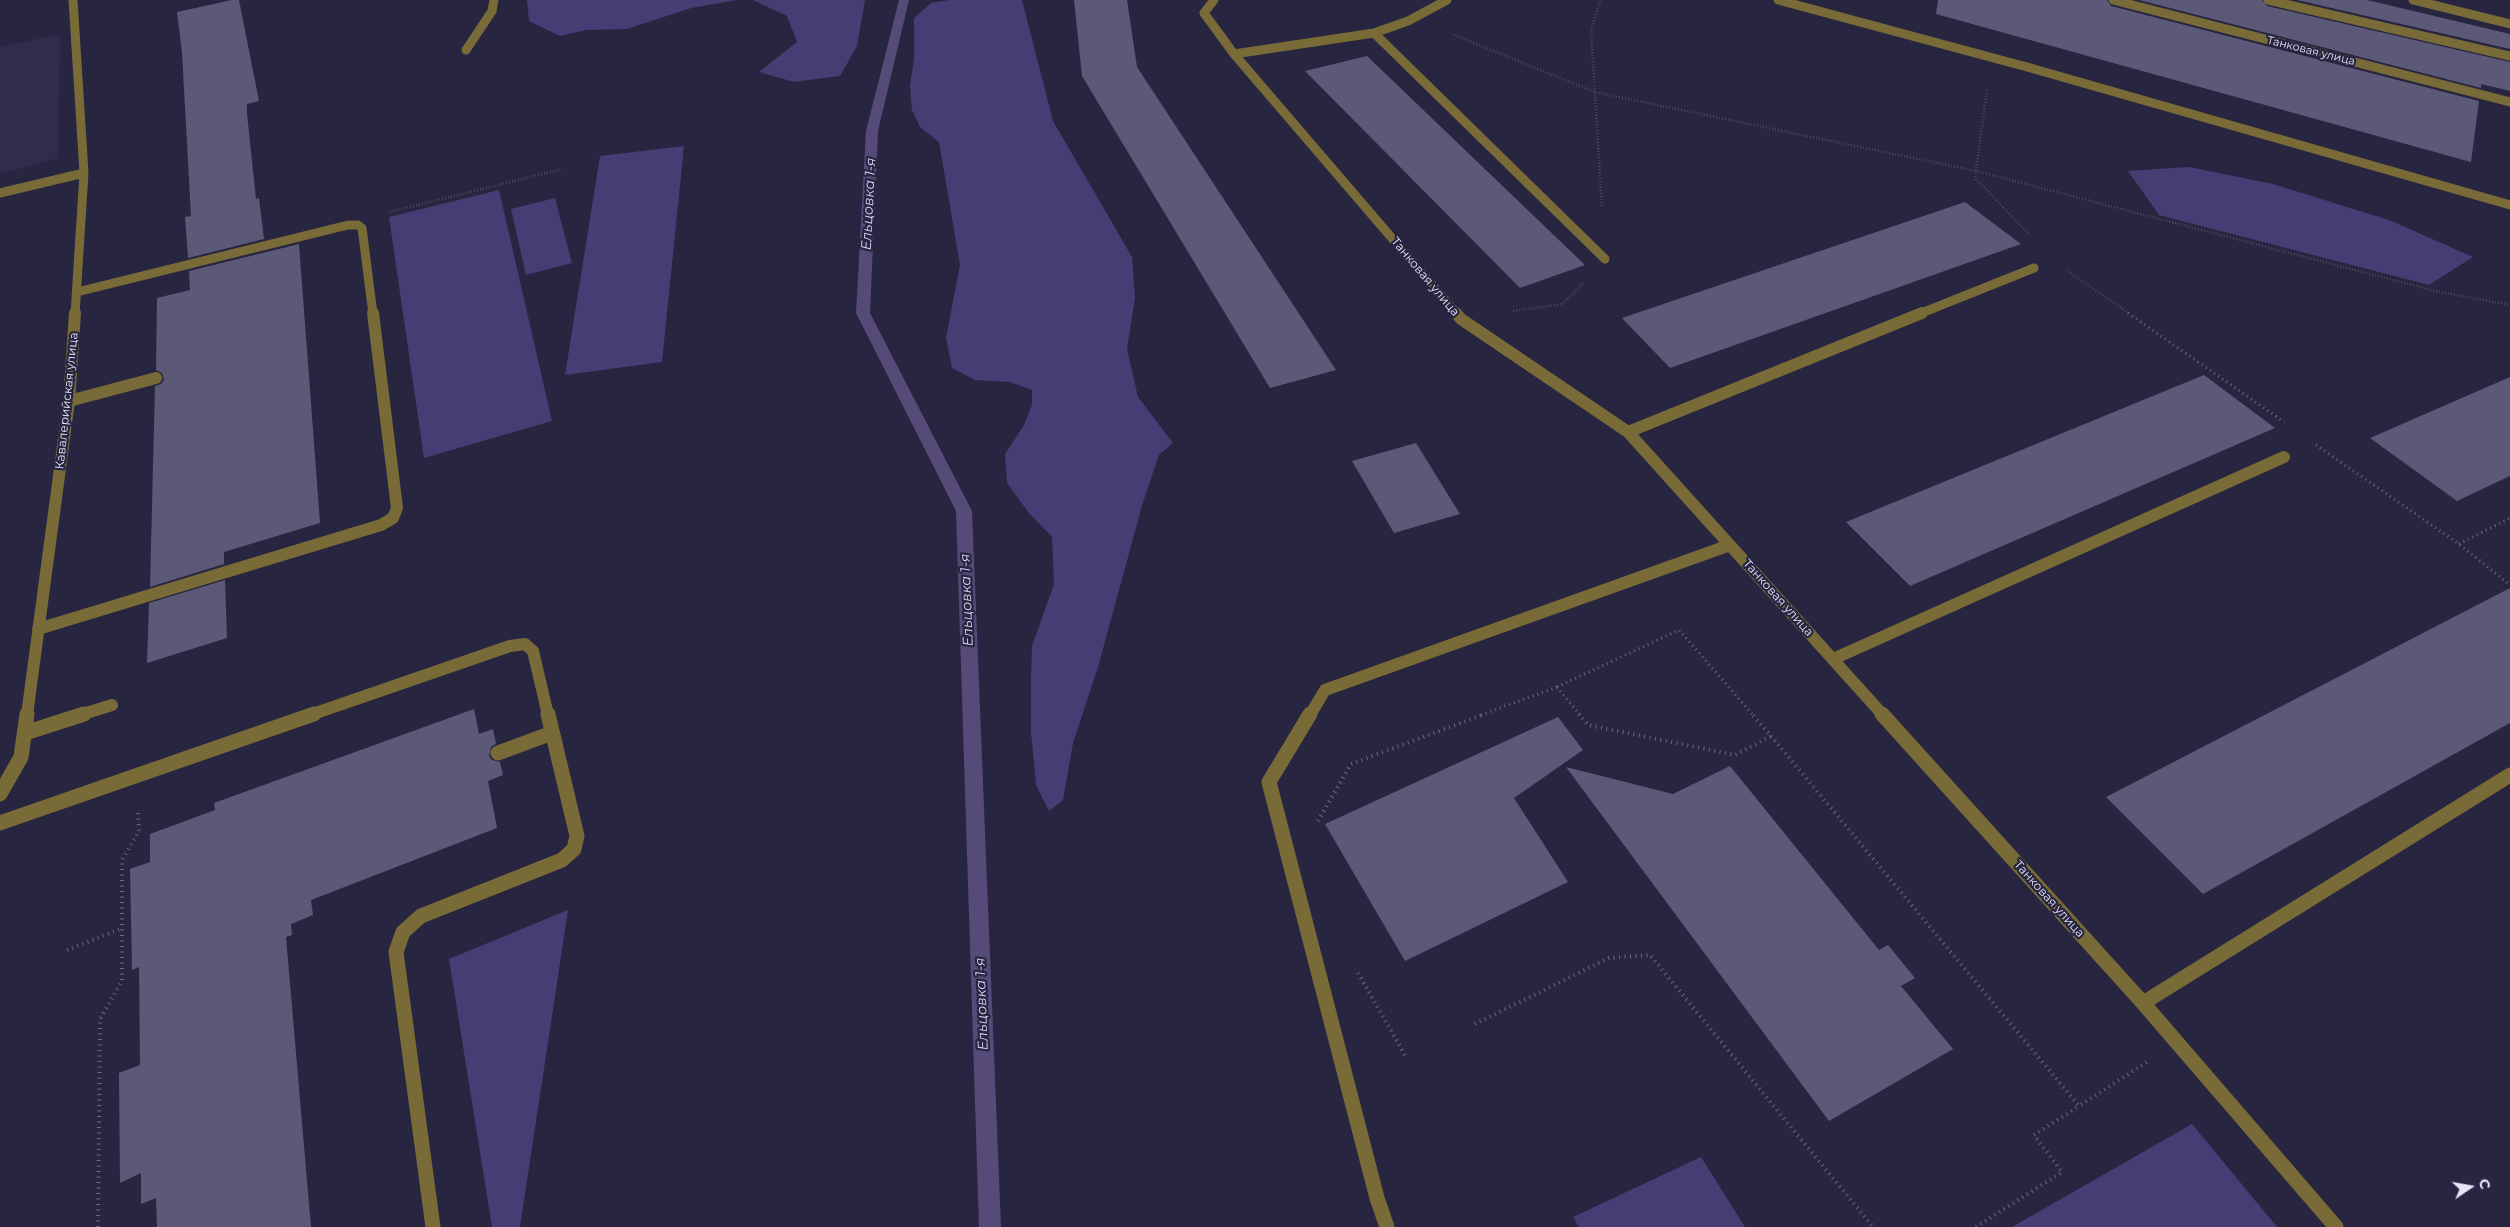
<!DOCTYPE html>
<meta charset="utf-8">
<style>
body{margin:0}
#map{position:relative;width:2510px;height:1227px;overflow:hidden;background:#282540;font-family:Montserrat,sans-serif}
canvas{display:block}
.north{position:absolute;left:2445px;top:1162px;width:50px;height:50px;-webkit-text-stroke:4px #282540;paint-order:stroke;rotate:78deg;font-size:14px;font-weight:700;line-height:20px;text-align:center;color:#e5e5f7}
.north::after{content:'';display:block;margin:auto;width:18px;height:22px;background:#e5e5f7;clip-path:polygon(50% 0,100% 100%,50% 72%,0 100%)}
</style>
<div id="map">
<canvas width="2510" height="1227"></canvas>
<div class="north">С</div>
</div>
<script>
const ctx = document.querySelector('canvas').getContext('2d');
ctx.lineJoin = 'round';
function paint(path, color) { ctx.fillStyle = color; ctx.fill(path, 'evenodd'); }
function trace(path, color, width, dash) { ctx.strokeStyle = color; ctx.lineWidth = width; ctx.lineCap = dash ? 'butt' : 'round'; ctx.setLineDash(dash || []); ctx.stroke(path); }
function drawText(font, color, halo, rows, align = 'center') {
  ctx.font = font + ' Montserrat,sans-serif'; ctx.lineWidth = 4.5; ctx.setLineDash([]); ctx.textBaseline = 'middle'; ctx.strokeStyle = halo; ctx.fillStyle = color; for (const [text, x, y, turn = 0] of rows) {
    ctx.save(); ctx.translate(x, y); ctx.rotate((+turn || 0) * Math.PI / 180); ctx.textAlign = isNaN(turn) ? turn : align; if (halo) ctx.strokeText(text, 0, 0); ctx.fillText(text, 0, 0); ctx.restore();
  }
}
paint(new Path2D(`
 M 60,34 L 58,158 L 0,174 L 0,47 Z`), '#2f2c4d');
paint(new Path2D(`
 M 527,0 L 737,0 L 691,8 L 627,29 L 586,30 L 560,36 L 529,21 Z
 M 753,0 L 865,0 L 857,46 L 840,76 L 794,82 L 759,72 L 797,42 L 787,16 Z
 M 949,0 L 1022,0 L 1053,121 L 1132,257 L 1135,298 L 1127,349 L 1138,397 L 1173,443 L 1159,455 L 1143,502 L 1098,667 L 1073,743 L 1063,800 L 1049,811 L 1036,785 L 1031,732 L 1031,678 L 1032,646 L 1054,584 L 1052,537 L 1029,513 L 1007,483 L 1005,454 L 1024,425 L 1032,405 L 1032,390 L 1010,382 L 975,380 L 952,368 L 946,338 L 960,265 L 939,142 L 920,127 L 912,110 L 910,86 L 914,59 L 914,18 L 931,3 Z
 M 684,146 L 662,362 L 565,375 L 600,156 Z
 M 2189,167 L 2273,184 L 2389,220 L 2473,257 L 2429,285 L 2159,215 L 2128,171 Z
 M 499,190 L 552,421 L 424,458 L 389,217 Z
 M 555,198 L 572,263 L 526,275 L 511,209 Z
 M 568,910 L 520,1227 L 492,1227 L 449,959 Z
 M 2192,1124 L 2277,1227 L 2012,1227 Z
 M 1701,1157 L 1745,1227 L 1579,1227 L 1573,1217 Z`), '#453e75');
paint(new Path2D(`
 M 899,0 L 909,0 L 878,131 L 870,313 L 972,511 L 1001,1227 L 979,1227 L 956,511 L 856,313 L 866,131 Z`), '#564a78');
paint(new Path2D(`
 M 232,0 L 239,0 L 259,101 L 247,104 L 247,114 L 256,199 L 259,198 L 264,239 L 188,258 L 185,217 L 191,216 L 182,53 L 177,12 Z
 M 1074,0 L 1127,0 L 1137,67 L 1336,370 L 1270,388 L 1082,76 Z
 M 1938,0 L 2107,0 L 2111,6 L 2479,101 L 2471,162 L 1936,14 Z
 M 2139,0 L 2262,0 L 2267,6 L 2510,62 L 2510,91 L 2481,84 L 2481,88 Z
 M 2297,0 L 2367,0 L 2510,34 L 2510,49 Z
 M 1367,56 L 1585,265 L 1520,288 L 1305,71 Z
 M 1965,202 L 2021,244 L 1670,368 L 1622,318 Z
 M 299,244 L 320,523 L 224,552 L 224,564 L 150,587 L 155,386 L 161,384 L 164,380 L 162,373 L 156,370 L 157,298 L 190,290 L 189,271 Z
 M 2204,375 L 2275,428 L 1910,586 L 1846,522 Z
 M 2510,377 L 2510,476 L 2457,501 L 2370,438 Z
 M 1416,443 L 1460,514 L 1394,533 L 1352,461 Z
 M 225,580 L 227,638 L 147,663 L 149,603 Z
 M 2510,588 L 2510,723 L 2203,894 L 2106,797 Z
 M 474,709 L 479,734 L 493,729 L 496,744 L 491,747 L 489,756 L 492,760 L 500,762 L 503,775 L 488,781 L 497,828 L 311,900 L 313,915 L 291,924 L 292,935 L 286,937 L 311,1227 L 157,1227 L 156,1198 L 141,1204 L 141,1173 L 120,1183 L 119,1073 L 140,1065 L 139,967 L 132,970 L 130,869 L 150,862 L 150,834 L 215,810 L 214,803 Z
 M 1558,717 L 1583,750 L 1514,798 L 1568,882 L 1405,961 L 1325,824 Z
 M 1730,766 L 1879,950 L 1888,945 L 1915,978 L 1901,986 L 1953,1049 L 1829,1121 L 1566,767 L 1673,794 Z`), '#5b5977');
trace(new Path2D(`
 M 1600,0 L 1591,30 L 1602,208
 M 1454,35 L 1595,92 L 1976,171 L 2435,291 L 2510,305
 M 1987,90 L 1975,178 L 2029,234
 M 390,212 L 562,169
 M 2066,270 L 2130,314
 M 1513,311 L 1563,304 L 1583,283`), '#6a6880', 2.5, [0.5, 2.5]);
trace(new Path2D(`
 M 2128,313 L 2284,422
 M 2316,445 L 2459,544 L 2510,585
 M 2459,544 L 2510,518
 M 1557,687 L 1580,715
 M 1557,687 L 1679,630 L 1753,715
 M 1481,715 L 1557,687`), '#6a6880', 3, [1, 4]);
trace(new Path2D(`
 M 1579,714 L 1588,725 L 1735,755 L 1771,736 L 1752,714
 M 1771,736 L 2079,1106 L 2147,1062
 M 1318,821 L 1351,764 L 1485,714
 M 67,950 L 123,928
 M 1358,973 L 1405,1055
 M 1475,1024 L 1609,958 L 1650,955 L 1873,1227
 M 98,1227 L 100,1019 L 122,981 L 122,860 L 139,831 L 138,813
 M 1976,1227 L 2062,1172 L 2034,1135 L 2079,1106`), '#6a6880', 4, [1, 4.5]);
trace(new Path2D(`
 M 73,0 L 84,173 L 75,314
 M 1214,0 L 1204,13 L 1234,54 L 1457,314
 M 1778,0 L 2027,67 L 2510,205
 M 2113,0 L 2510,102
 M 2268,0 L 2510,56
 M 2413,0 L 2510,24
 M 1374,33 L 1605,259
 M 466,50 L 492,11 L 494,0
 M 1234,54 L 1374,33 L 1408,21 L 1447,0
 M 0,193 L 84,173
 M 77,292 L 348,225 L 358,225 L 362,228 L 373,314
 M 1919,314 L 2034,268`), '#786b37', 9);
trace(new Path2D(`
 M 1456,313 L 1461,319 L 1628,432 L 1883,715
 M 69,401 L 156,378
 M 1628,432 L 1922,313
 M 38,629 L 381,525 L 393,518 L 397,508 L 373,313
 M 1833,659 L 2284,457
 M 27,715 L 69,401 L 75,313
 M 80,715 L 112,705
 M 310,715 L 510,646 L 525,644 L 533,651 L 548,715
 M 1310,715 L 1325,690 L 1730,545`), '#786b37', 12);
trace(new Path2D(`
 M 1310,714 L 1269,782 L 1377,1198 L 1387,1227
 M 1882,714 L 2143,1003 L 2336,1227
 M 25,733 L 84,714
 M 498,753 L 552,733
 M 0,794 L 21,757 L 27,714
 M 0,823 L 314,714
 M 2143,1003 L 2510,775
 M 433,1227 L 396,952 L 403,932 L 421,916 L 562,860 L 574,849 L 577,836 L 548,714`), '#786b37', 15);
drawText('11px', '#e5e5f7', '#282540', [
 ["Танковая улица",2311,51,14]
]);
drawText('12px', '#e5e5f7', '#282540', [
 ["Танковая улица",1425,277,50],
 ["Кавалерийская улица",67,401,-84],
 ["Танковая улица",1778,598,48],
 ["Танковая улица",2049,899,48]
]);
drawText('italic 14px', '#d5d3f9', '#282540', [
 ["Ельцовка 1-я",869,204,-87],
 ["Ельцовка 1-я",967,600,-92],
 ["Ельцовка 1-я",982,1004,-92]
]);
</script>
